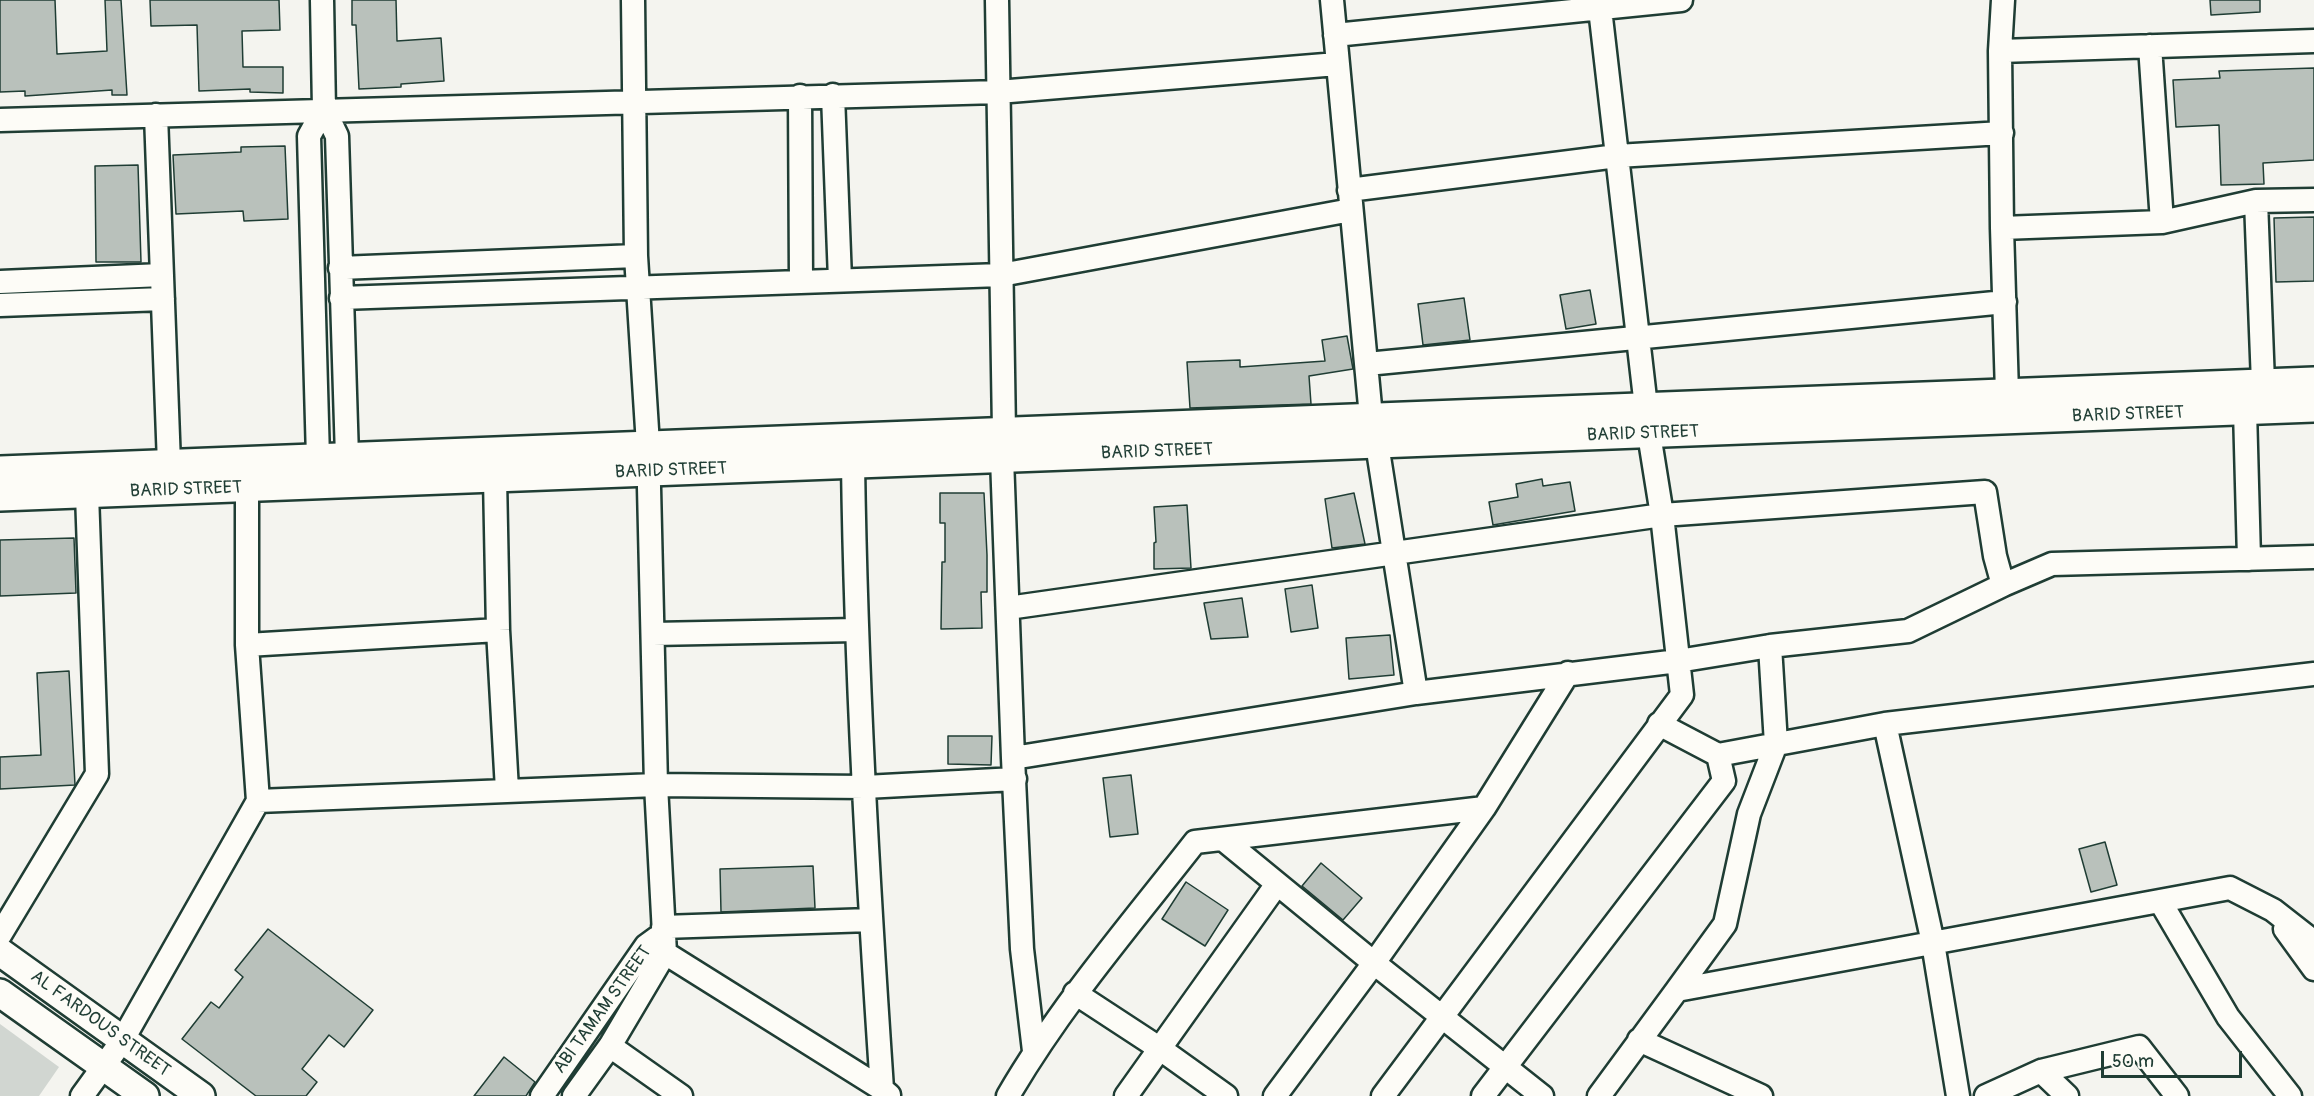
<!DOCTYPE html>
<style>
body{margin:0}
#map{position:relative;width:2314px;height:1096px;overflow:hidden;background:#f4f4ef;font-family:Pangolin,sans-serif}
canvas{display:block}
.scale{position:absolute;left:2101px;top:1051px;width:141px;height:27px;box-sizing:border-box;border:3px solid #1f3d34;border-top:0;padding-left:8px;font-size:18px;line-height:21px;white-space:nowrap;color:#1f3d34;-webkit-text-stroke:4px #fdfcf7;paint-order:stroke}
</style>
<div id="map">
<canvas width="2314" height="1096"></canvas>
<div class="scale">50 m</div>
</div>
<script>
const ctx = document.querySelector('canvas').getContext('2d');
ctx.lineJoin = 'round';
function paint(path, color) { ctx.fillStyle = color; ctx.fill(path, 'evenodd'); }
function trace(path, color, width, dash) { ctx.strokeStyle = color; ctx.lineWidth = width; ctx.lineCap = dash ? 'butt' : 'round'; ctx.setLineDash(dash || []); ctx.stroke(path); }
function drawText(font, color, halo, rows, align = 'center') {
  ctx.font = font + ' Pangolin,sans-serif'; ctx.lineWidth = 5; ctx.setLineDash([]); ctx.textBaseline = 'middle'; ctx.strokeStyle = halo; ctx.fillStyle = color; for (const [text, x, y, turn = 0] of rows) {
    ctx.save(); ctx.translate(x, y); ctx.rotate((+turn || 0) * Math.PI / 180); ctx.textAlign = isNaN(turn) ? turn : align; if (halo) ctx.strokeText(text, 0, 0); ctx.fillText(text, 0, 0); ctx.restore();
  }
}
paint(new Path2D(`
 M 0,1024 L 59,1067 L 39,1096 L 0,1096 Z`), '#d1d6d1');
const building = new Path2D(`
 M 0,0 L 55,0 L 57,54 L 107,51 L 105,0 L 121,0 L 127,95 L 112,95 L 112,90 L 25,96 L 25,91 L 0,92 Z
 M 150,0 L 279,0 L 280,30 L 242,31 L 243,67 L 283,67 L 283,93 L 250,92 L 250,89 L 199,91 L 197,25 L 151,26 Z
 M 352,0 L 396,0 L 397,41 L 441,38 L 444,81 L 401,84 L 401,87 L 359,89 L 356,25 L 352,25 Z
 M 2210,0 L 2260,0 L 2260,12 L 2211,15 Z
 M 2314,68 L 2314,160 L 2263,163 L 2264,184 L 2221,185 L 2219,125 L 2176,127 L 2173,80 L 2220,78 L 2219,71 Z
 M 285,146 L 288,219 L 244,221 L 243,211 L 176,214 L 173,155 L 241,152 L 241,147 Z
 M 138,165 L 141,262 L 96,262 L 95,166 Z
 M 2314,217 L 2314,281 L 2276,282 L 2274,218 Z
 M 1590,290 L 1596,324 L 1566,329 L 1560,295 Z
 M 1464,298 L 1470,340 L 1423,345 L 1418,304 Z
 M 1347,336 L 1353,369 L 1309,376 L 1311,404 L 1190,408 L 1187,362 L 1240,360 L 1240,367 L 1325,361 L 1322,340 Z
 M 1542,479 L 1543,486 L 1570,482 L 1575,511 L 1493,525 L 1489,502 L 1518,497 L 1516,484 Z
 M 940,493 L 984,493 L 987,555 L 987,592 L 981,592 L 982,628 L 941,629 L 942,562 L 945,562 L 945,523 L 940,523 Z
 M 1354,493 L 1365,544 L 1332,548 L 1325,499 Z
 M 1187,505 L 1191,568 L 1154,569 L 1154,543 L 1156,542 L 1154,507 Z
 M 74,538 L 76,593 L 0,596 L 0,540 Z
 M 1312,585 L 1318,628 L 1291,632 L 1285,589 Z
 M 1242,598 L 1248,637 L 1211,639 L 1204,603 Z
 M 1390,635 L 1394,675 L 1349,679 L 1346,638 Z
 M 69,671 L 75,785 L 0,789 L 0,757 L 41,755 L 37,673 Z
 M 948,736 L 992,736 L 991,765 L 948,764 Z
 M 1131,775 L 1138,834 L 1110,837 L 1103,778 Z
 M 2105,842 L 2117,885 L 2091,892 L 2079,849 Z
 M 1321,863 L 1362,898 L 1343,920 L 1302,886 Z
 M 813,866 L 815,908 L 721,912 L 720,869 Z
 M 1186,882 L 1228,910 L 1205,946 L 1162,919 Z
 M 268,929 L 373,1010 L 344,1047 L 329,1035 L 302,1069 L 317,1082 L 306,1096 L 256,1096 L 182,1039 L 211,1002 L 219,1008 L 243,977 L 235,970 Z
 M 504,1057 L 535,1082 L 526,1096 L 474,1096 Z`);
paint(building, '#b9c1bb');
trace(building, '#1f3d34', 1.5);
const minor = new Path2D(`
 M 322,0 L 324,109 L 337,136 L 347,457
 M 997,0 L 1004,431 L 1002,458 L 1013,758 L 1022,949 L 1034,1051
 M 1332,0 L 1371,417
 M 1599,0 L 1646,407
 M 2003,0 L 2000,51 L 2002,228 L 2007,393 L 2004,409
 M 1335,35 L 1681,0
 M 2150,46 L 2162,222
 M 2000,51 L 2314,41
 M 833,95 L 840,280
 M 800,96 L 801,281
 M 156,115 L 169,464
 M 0,120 L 998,92 L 1337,64
 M 1349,190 L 1617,156 L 2002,133
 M 2256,201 L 2263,383
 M 2002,228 L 2162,222 L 2256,201 L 2314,200
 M 340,268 L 636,256
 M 0,282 L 162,275
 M 341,298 L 1001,275 L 1351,210
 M 0,305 L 163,299
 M 1367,364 L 2005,302
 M 2245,410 L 2249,559
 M 1377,444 L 1416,693
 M 318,458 L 309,136 L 324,109
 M 853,464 C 856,673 868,881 882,1089
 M 495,478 L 498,630 L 507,790
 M 1008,608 L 1662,515 L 1985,492 L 1995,556 L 2003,585
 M 653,634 L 856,630
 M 247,645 L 498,630
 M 1659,724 L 1718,755 L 1885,724 L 2314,674
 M 1885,724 L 1933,943 L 1958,1096
 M 1013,758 L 1416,693 L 1678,661 L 1770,646 L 1908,631 L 2003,585 L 2052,564 L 2314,557
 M 258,801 L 656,785 L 865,787 L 1015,779
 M 1224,840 L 1374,963 L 1542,1096
 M 2160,901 L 2228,1017 L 2290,1096
 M 663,927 L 870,920
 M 2285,929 L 2314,969
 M 0,935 L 97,774 L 87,494
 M 646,946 L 665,953 L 882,1089 L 889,1095
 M 1677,990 L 1725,924 L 1749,814 L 1776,744 L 1770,646
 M 1075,993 L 1159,1048 L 1226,1096
 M 1639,1040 L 1761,1096
 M 610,1046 L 681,1096
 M 2041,1071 L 2139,1047 L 2177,1096
 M 82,1096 L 122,1041 L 258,801 L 247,645 L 247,487 L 244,473
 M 542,1096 L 646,946 L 657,938
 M 574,1096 L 610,1046 L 665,953 L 656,785 L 648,445 L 636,256 L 633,0
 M 1008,1096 C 1061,1005 1130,925 1195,842 L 1484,808
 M 1126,1096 L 1277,884
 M 1275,1096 L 1374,963 L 1484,808 L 1568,673
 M 1383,1096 L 1682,695 L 1662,515 L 1649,434
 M 1483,1096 L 1724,781 L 1718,755
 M 1599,1096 L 1677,990 L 2230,888 L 2273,910 L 2314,942
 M 1986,1096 L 2041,1071 L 2067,1096`);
const major = new Path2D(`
 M 0,470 L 2314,381
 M 0,497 L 2314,408
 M 0,952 L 201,1096
 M 0,993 L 145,1096`);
trace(minor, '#1f3d34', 27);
trace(major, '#1f3d34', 32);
trace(minor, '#fdfcf7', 22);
trace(major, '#fdfcf7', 27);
drawText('18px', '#1f3d34', '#fdfcf7', [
 ["BARID STREET",2128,415,-2],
 ["BARID STREET",1643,434,-2],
 ["BARID STREET",1157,452,-2],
 ["BARID STREET",671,471,-2],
 ["BARID STREET",186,490,-2],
 ["ABI TAMAM STREET",603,1010,-54],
 ["AL FARDOUS STREET",100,1024,36]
]);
</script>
